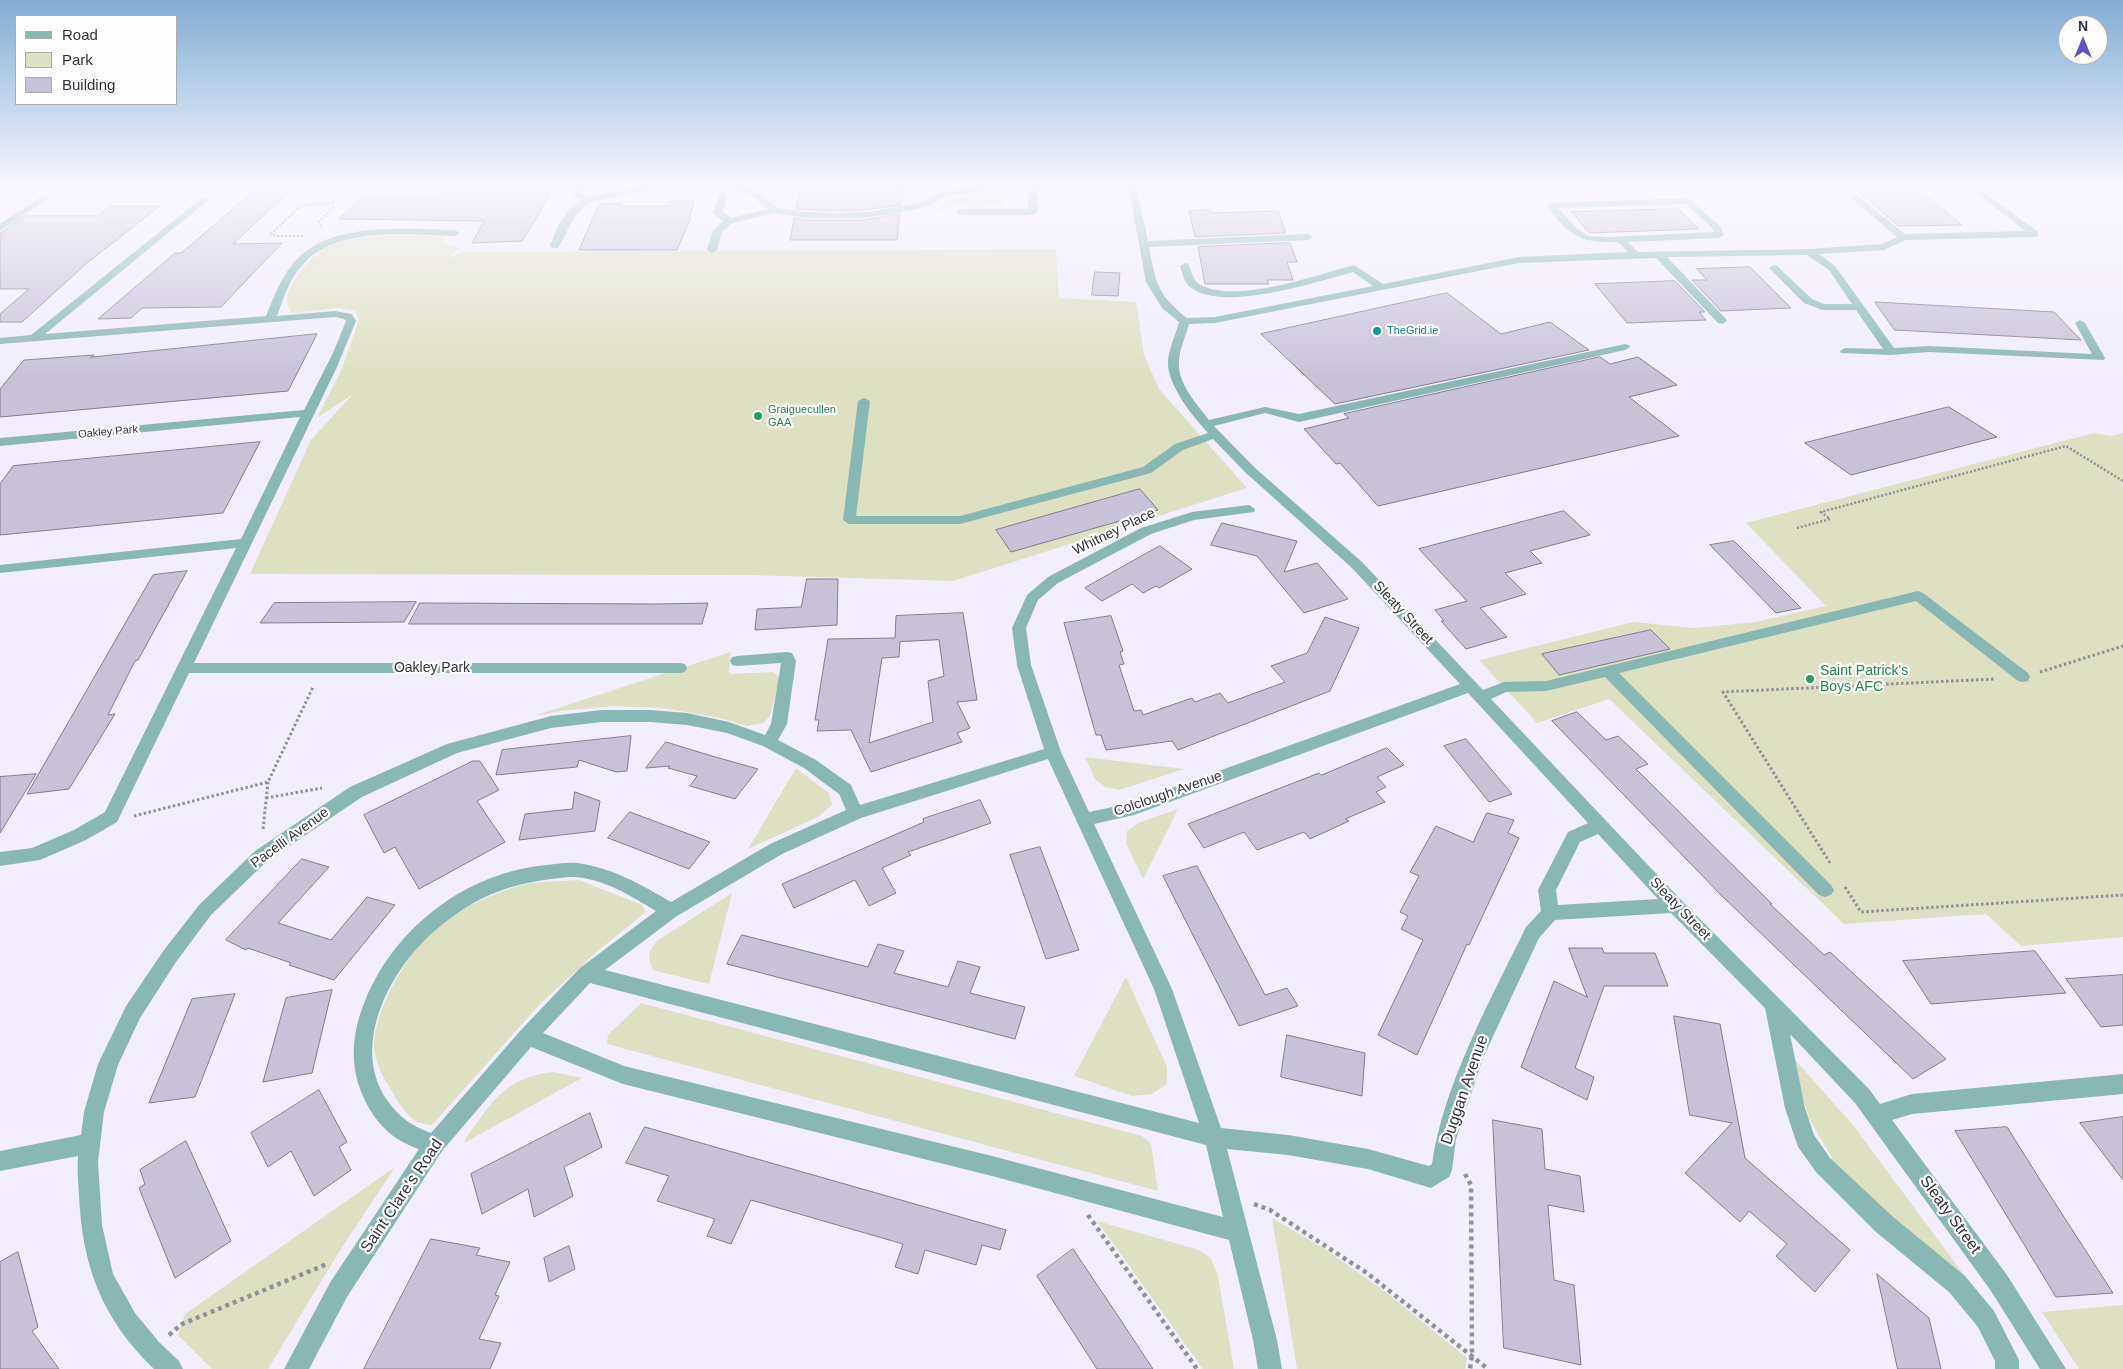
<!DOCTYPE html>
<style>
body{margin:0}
#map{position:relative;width:2123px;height:1369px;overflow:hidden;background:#f2eefd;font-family:Helvetica,sans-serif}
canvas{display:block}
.legend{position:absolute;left:15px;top:15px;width:162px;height:90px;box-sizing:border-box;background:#fefefe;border:1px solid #adacb0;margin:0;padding:6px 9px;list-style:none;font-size:15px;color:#34323b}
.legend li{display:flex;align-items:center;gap:10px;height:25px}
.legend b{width:25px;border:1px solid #adacb0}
.north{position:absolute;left:2058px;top:15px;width:50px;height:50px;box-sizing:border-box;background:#fefefe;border:1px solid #adacb0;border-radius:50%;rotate:0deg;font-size:14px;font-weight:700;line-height:20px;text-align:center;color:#34323b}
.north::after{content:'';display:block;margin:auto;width:18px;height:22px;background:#684fc8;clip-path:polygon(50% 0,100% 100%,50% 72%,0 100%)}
</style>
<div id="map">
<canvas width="2123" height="1369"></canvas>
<ul class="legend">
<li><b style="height:6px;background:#89b7b4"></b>Road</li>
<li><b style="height:14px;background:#dee0c3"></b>Park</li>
<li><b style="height:14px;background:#c8c2d9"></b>Building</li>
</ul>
<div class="north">N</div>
</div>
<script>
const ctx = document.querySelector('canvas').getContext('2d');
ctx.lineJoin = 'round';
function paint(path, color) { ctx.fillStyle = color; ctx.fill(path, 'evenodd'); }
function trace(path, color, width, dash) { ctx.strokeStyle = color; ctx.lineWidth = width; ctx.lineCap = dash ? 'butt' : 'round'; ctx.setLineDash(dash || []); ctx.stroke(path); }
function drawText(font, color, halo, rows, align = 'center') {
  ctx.font = font + ' Helvetica,sans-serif'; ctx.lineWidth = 4.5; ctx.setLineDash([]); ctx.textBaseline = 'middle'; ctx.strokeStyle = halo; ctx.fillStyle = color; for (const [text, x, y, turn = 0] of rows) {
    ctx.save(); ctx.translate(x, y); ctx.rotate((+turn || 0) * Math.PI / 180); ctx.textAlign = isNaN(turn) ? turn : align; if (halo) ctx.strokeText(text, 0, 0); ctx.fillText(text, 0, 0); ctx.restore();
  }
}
paint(new Path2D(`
 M 1647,185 L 1826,185 L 1615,187 Z
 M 980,195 L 980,199 L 1004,199 L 1005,205 L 980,206 L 980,211 C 967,208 954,197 943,210 L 944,214 L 937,208 C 951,199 963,196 980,195 Z
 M 446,236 L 442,243 L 459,247 L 449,258 L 461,252 L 1056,249 L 1059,298 L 1136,302 L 1144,355 L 1159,389 L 1247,488 L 953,581 L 748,575 L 250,574 L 311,440 L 353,394 L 317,418 L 341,371 L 357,326 L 359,319 L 355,311 L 338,308 L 292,313 C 283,299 288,291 296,278 C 301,270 308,262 315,255 C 343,230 411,237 446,236 Z
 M 2094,433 L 2111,436 L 2123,433 L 2123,937 L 2021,946 L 1986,914 L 1844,924 L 1609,699 L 1537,723 L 1479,660 L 1634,622 L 1694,628 L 1756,622 L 1826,606 L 1746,523 Z
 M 731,652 L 729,674 L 773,672 L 777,675 L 779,680 L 770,716 L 763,723 L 747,726 L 720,718 L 663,708 L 614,706 L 561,711 L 533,716 Z
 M 1085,757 L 1184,769 L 1119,790 L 1105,787 L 1095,779 Z
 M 796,768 L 829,793 L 832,805 L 818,817 L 748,849 Z
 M 1178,809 L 1143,879 L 1126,843 L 1127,831 L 1138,823 Z
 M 579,880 L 642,905 L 646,912 L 600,949 L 538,1006 L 432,1125 C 428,1124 421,1124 417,1122 C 407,1116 398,1103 393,1093 C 384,1079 374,1062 374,1044 C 375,1008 410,949 437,926 C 458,909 507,886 534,883 C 548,881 564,881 579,880 Z
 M 732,893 L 709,984 L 653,970 C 647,959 648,950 657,941 Z
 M 1126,977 L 1167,1067 L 1167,1084 L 1152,1094 L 1132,1096 L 1074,1076 Z
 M 641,1003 L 1142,1136 L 1151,1144 L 1158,1191 L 607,1044 L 608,1035 Z
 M 1795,1060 L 1853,1125 L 1970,1283 L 1890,1217 L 1834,1162 L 1808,1116 L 1795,1068 Z
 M 553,1072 L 582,1078 L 464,1143 L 466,1138 C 493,1101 504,1078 553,1072 Z
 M 395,1167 L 339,1252 L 268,1369 L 212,1369 L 178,1335 L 185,1314 Z
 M 1272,1218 L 1323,1248 L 1382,1289 L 1467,1358 L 1465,1369 L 1297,1369 Z
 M 1097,1221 L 1196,1249 L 1210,1257 L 1218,1276 L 1234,1369 L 1203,1369 Z
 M 2123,1305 L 2123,1369 L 2079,1369 L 2042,1312 Z`), '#dee0c3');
const building = new Path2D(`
 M 261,185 L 296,185 L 233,244 L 282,243 L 221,307 L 142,308 L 131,318 L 98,319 L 175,253 L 181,253 Z
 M 801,185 L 904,185 L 901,205 L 864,210 L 836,211 L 796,209 Z
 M 449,186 L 548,186 L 544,194 L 550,193 L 536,219 L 522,241 L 472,243 L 484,221 L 339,219 L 361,198 L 439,198 Z
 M 1921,192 L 1962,225 L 1898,226 L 1860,193 Z
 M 671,201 L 695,201 L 689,218 L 691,218 L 677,250 L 579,250 L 599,204 L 622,203 L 620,206 L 669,206 Z
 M 110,206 L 160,206 L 87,263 L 22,322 L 0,322 L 0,314 L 29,289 L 0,289 L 0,233 L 25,216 L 98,216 Z
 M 1678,209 L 1699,229 L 1589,233 L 1572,212 Z
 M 1210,210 L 1211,213 L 1278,211 L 1286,233 L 1195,237 L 1189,211 Z
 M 900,214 L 897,240 L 790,240 L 794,218 L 807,220 L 864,220 Z
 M 1290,243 L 1297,262 L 1287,262 L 1293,280 L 1267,280 L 1269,284 L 1205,284 L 1198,247 Z
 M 1750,267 L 1791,308 L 1721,311 L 1692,280 L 1707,280 L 1697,269 Z
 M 1095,272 L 1120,273 L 1118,296 L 1092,295 Z
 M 1675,281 L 1705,312 L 1699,312 L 1706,320 L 1627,323 L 1595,284 Z
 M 1447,293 L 1501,334 L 1550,322 L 1589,350 L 1335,404 L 1261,334 Z
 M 1875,302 L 2054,312 L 2081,340 L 1895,330 Z
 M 317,334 L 288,391 L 0,417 L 0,389 L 24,360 L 94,355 L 91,357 Z
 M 1600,357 L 1610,364 L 1638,357 L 1677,385 L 1629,397 L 1679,436 L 1378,506 L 1340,463 L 1336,464 L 1304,429 L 1349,418 L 1344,414 Z
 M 1949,407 L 1997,437 L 1851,475 L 1805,443 Z
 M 260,442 L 223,513 L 0,535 L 0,484 L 13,466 Z
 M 1140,489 L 1158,510 L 1011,552 L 996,530 Z
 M 1564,511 L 1590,535 L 1530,551 L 1542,563 L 1505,573 L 1526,594 L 1480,608 L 1507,637 L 1466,649 L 1441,621 L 1444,621 L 1435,610 L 1467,601 L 1419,549 Z
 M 1222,523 L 1297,541 L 1284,572 L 1317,563 L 1348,599 L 1304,613 L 1257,556 L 1211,545 Z
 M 1734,541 L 1801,608 L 1776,613 L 1710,545 Z
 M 1160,546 L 1192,569 L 1159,588 L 1156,586 L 1143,593 L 1132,584 L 1102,601 L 1085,588 Z
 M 187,571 L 138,660 L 135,661 L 108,715 L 115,714 L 69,789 L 27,794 L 153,575 Z
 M 807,579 L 838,579 L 837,625 L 755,630 L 757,609 L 801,607 Z
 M 416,602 L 404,622 L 260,623 L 274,603 Z
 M 420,603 L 658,604 L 708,603 L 702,624 L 409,624 Z
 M 963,613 L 977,700 L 957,702 L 970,728 L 957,733 L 962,742 L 871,772 L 851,730 L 817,731 L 819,720 L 815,720 L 828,639 L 895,638 L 896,616 ZM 939,640 L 944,676 L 928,681 L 933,722 L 869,743 L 882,658 L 899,657 L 900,642 Z
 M 1111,616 L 1123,651 L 1120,652 L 1124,664 L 1119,665 L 1134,711 L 1141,710 L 1143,715 L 1192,698 L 1195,702 L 1220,693 L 1228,703 L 1285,682 L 1271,666 L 1307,653 L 1325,617 L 1359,628 L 1330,691 L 1178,750 L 1172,741 L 1106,750 L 1101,735 L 1096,735 L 1064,623 Z
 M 1651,630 L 1670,649 L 1559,675 L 1542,654 Z
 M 1577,712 L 1606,740 L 1618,736 L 1648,764 L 1636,769 L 1772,904 L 1770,904 L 1824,955 L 1830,952 L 1946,1059 L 1913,1079 L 1723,897 L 1552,721 Z
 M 631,736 L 627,771 L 616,772 L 579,760 L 577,767 L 496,775 L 502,750 Z
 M 1466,739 L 1491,769 L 1512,794 L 1489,802 L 1444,746 Z
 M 666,742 L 712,756 L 758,769 L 735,799 L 690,786 L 697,776 L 668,768 L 670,766 L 646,768 Z
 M 1387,748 L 1404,765 L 1377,777 L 1386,787 L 1376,792 L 1385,802 L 1345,819 L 1349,821 L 1310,839 L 1304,832 L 1257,850 L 1244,832 L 1204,848 L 1188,824 L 1319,773 L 1321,775 Z
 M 473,761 L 480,761 L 499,790 L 477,801 L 505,842 L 419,889 L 395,847 L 384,853 L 364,815 Z
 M 36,774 L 0,833 L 0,777 Z
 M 575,792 L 600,801 L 595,831 L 519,840 L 525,814 L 572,809 Z
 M 980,800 L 991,823 L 908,852 L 911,855 L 882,868 L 896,893 L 869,906 L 855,880 L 794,908 L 782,884 L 924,822 L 923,819 Z
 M 630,812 L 710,842 L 689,869 L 608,838 Z
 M 1487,813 L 1514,820 L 1508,833 L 1519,838 L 1469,945 L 1467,944 L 1417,1055 L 1378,1035 L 1423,940 L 1401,929 L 1408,916 L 1400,912 L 1419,876 L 1410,872 L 1436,826 L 1473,842 Z
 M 1040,847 L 1079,950 L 1046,959 L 1010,855 Z
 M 302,859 L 329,867 L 278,923 L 331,940 L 367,897 L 395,905 L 334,980 L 289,965 L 291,963 L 248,948 L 246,950 L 226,940 Z
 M 1197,866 L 1265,995 L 1287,988 L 1298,1006 L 1239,1026 L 1163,876 Z
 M 742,935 L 868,967 L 878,944 L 904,951 L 894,973 L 948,987 L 958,961 L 980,967 L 970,993 L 1025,1007 L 1015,1039 L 727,964 Z
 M 1569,948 L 1602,948 L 1604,953 L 1655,953 L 1668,986 L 1604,986 L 1575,1068 L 1594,1077 L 1587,1100 L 1521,1067 L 1554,981 L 1587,997 Z
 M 2035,951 L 2066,993 L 1931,1004 L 1903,961 Z
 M 2123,975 L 2123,1025 L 2101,1027 L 2066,979 Z
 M 332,990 L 312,1073 L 263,1082 L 286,998 Z
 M 235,994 L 195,1097 L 149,1103 L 192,999 Z
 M 1674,1016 L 1720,1024 L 1745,1158 L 1850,1250 L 1815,1292 L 1776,1256 L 1787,1244 L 1749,1211 L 1740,1222 L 1685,1173 L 1732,1123 L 1690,1115 Z
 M 1287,1035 L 1365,1053 L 1362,1096 L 1281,1077 Z
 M 319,1090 L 347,1142 L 339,1147 L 351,1170 L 314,1196 L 291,1151 L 268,1167 L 251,1133 Z
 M 590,1113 L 602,1147 L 564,1167 L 573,1196 L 534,1217 L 528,1189 L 482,1214 L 471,1174 Z
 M 2123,1117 L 2123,1180 L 2080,1123 Z
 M 1493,1120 L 1542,1129 L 1545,1169 L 1580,1176 L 1584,1212 L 1548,1205 L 1554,1280 L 1574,1285 L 1581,1365 L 1504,1348 Z
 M 645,1127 L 1006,1230 L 1000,1250 L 982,1245 L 976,1265 L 925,1250 L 918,1274 L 895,1267 L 903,1244 L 751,1200 L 731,1244 L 707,1236 L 715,1219 L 657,1201 L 669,1176 L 626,1163 Z
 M 2007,1127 L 2044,1186 L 2113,1293 L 2056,1297 L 1955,1131 Z
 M 186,1141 L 231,1241 L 175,1278 L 139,1188 L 145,1184 L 140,1170 Z
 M 431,1239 L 480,1248 L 476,1255 L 510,1262 L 495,1295 L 499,1296 L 479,1339 L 501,1343 L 490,1369 L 364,1369 Z
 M 569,1246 L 575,1269 L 549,1282 L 544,1258 Z
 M 1073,1249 L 1112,1307 L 1153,1369 L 1097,1369 L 1037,1276 Z
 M 18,1252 L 38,1327 L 32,1331 L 59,1369 L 0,1369 L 0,1262 Z
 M 1877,1274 L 1929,1318 L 1941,1369 L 1898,1369 Z`);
paint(building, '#c8c2d9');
trace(building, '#827c91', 1);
trace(new Path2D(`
 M 303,236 L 277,236 L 271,234 L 300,206 L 332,203 L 333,207 L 319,222 L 322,229`), '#928f9b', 2, [2, 2]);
trace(new Path2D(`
 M 1797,528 L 1830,519 L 1821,512 L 2066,446 L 2123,481`), '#928f9b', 2.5, [2, 2]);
trace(new Path2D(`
 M 2040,672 L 2123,646
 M 266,798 L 322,788
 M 134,816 L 268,782 L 313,687
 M 263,829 L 268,782
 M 1830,863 L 1723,692 L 1995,679
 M 1845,887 L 1861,912 L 2123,895`), '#928f9b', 3, [2.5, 2.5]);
trace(new Path2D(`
 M 1465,1174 L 1471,1185 L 1472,1355 L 1470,1369
 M 1254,1204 L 1270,1210 L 1367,1273 L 1488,1369
 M 1088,1215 L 1197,1369
 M 169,1335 L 182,1324 L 327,1264`), '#928f9b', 4.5, [4, 4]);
paint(new Path2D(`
 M 576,185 L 584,185 L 581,193 L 589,197 L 641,186 L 658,185 L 739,185 L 755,190 L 778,208 L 807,212 L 836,213 L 864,212 L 905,206 L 925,201 L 940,192 L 983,185 L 1094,185 L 1090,188 L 1037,189 L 1038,212 L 1033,215 L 961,215 L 956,212 L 961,209 L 1028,209 L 1028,189 L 983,191 L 945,196 L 931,205 L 909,211 L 864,218 L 807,218 L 775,213 L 732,223 L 722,232 L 717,250 L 712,253 L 707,250 L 713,231 L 723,221 L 713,213 L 720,193 L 723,192 L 727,195 L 723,212 L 731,218 L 768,209 L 749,194 L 738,191 L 675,189 L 641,192 L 591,202 C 572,214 569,230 558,248 L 552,248 L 550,246 C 557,228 564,210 581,200 L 572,194 Z
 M 1128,185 L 1136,185 L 1148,241 L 1308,234 L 1313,237 L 1308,240 L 1149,247 C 1156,283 1157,294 1187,318 L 1215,317 L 1373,286 L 1353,272 C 1316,282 1222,313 1190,287 C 1184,282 1182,273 1180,266 L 1185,263 L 1188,264 C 1192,270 1192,280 1199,284 C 1235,305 1316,275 1354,265 L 1383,284 L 1519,257 L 1628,252 L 1618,242 C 1581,243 1571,237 1548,208 L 1546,206 L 1551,203 L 1688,198 L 1720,226 L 1724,235 L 1719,238 L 1628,242 L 1638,252 L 1809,249 L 1882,244 L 1897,237 L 1852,199 L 1852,195 L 1855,194 L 1905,234 L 2026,231 L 1978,195 L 1978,191 L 1981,190 L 2038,232 L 2038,236 L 2035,237 L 1905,240 L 1884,250 L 1819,254 L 1835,266 L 1894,348 L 1929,346 L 2092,354 L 2075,323 L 2080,320 L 2085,323 L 2105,358 L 2104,360 L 1929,352 L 1891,355 L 1841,353 L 1840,351 L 1845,348 L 1883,349 L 1856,310 L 1822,310 L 1804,303 L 1769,268 L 1774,265 L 1777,266 L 1812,299 L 1824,304 L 1852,304 L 1829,270 L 1807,255 L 1667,257 L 1726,319 L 1727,321 L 1722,324 L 1718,323 L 1656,258 L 1519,263 L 1215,323 L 1189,324 C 1186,336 1179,350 1179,362 C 1177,383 1197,404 1209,420 L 1265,407 L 1299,414 L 1625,344 L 1629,345 L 1630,347 L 1625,350 L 1299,422 L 1265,413 L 1214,426 L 1254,467 L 1362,562 L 1483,690 L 1504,682 L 1546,681 L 1918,591 L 1923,593 L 2028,673 L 2030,677 L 2028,681 L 2023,682 L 2018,681 L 1916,601 L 1619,673 L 1831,885 L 1834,890 L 1831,895 L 1825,897 L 1819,895 L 1605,677 L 1546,691 L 1506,692 L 1491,699 L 1681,900 L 1869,1089 L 1880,1104 L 1912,1094 L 2123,1074 L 2123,1094 L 1912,1114 L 1892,1120 L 2007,1275 L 2066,1369 L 2040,1369 L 1991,1291 L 1855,1103 L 1790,1034 L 1805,1108 L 1814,1135 L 1830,1158 L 1892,1216 L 1965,1276 L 1994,1311 L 2015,1352 L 2019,1360 L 2019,1369 L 1995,1369 L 1995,1361 L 1978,1327 L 1949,1292 L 1876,1232 L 1816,1172 L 1798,1147 L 1785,1108 L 1765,1008 L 1671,913 L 1555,920 L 1539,938 L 1483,1058 L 1456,1139 L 1452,1170 L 1449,1177 L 1431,1188 L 1368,1169 L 1288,1155 L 1227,1149 L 1277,1340 L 1282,1369 L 1258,1369 L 1253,1340 L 1229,1240 L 992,1176 L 623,1084 L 531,1047 L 442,1151 L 347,1297 L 309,1369 L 284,1369 L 331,1281 L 419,1149 C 392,1140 375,1123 363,1096 C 349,1065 352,1032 365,1001 C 395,927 467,872 547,865 C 557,864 567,862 577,863 C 611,867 642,885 671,902 L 770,844 L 846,810 L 839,794 L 804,768 L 763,746 L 727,733 L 687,725 L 650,722 L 602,722 L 551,728 L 457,753 L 362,797 L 267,861 L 211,915 L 176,962 L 140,1018 L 118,1065 L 104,1112 L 98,1162 L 102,1225 L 113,1274 L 135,1313 L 159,1342 L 179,1361 L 183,1369 L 154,1369 C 102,1319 82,1266 79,1195 C 78,1182 77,1169 78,1156 L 0,1171 L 0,1151 L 81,1135 L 84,1112 L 98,1064 L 126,1006 L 164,950 L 199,905 L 255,851 L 350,787 L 447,744 L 551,716 L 602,710 L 650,710 L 687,713 L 729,722 L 765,735 L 771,724 L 781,663 L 737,666 L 732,665 L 730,661 L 732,657 L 737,656 L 787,652 L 792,653 L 796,661 L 787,724 L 778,740 L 816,760 L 851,785 L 860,805 L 1044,749 L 1017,665 L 1012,628 L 1027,595 L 1048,577 L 1141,528 L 1192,512 L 1249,505 L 1255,509 L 1254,512 L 1194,520 L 1151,534 L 1058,583 L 1038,600 L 1026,628 L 1031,665 L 1061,752 L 1089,812 L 1127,804 L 1460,684 L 1352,568 L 1246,473 L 1213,439 L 1183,450 L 1151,473 L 960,524 L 849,524 L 843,520 L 858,401 L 864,398 L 870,401 L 856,516 L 960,516 L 1143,467 L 1175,444 L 1208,433 C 1193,417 1168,386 1168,363 C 1168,350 1176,334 1179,322 L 1162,308 L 1146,282 ZM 1686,204 L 1713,229 L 1714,232 L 1607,237 L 1589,236 L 1577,229 L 1558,208 ZM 1468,693 L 1588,823 L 1568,832 L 1538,890 L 1541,911 L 1526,927 C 1491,999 1443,1085 1432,1164 L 1429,1166 L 1368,1149 L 1288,1135 L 1221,1128 L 1172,989 L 1094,824 L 1134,815 ZM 1048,759 L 1154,989 L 1199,1123 L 605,970 L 677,916 L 782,854 L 861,818 ZM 1598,834 L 1658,899 L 1558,905 L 1556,890 L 1580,842 ZM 569,877 C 600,876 631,896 656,911 L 580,968 L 521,1030 L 431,1133 C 411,1126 399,1117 387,1100 C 349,1044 392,966 437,929 C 479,893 515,882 569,877 ZM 590,983 L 1206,1145 L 1223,1217 L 992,1156 L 624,1066 L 543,1033 Z
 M 45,194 L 49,197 L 48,199 L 0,231 L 0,224 Z
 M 203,197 L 208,200 L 206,202 L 45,334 L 266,316 C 274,296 282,275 297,259 C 333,221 407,229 455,230 L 460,233 L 455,236 C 407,235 333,225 300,268 C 289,281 283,299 277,316 L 335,311 L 352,314 L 356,321 L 336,369 L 194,663 L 680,663 L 685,664 L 687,668 L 685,672 L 680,673 L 189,673 L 117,822 L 86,840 L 40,860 L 0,866 L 0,852 L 32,848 L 74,830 L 105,812 L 236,548 L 0,573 L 0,565 L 241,539 L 300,417 L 0,446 L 0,438 L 304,410 L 333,353 L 346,321 L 344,319 L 335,317 L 0,344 L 0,338 L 31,335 Z`), '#89b7b4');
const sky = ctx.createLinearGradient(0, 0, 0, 376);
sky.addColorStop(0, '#81acd5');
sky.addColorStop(0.49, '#f9f7fe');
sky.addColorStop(1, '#f9f7fe00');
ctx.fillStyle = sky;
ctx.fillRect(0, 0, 2123, 376);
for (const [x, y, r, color] of [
 [1377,331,5,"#0f9aa8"],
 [758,416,5,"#2e9e5b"],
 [1810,679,5,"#2e9e5b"]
]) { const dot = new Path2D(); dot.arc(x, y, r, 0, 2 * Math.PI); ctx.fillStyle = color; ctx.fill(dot); trace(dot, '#fefefe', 2); }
drawText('11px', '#0d838f', '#fefefe', [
 ["TheGrid.ie",1387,331]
], 'left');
drawText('11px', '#27864d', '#fefefe', [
 ["Graiguecullen",768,410],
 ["GAA",768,423]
], 'left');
drawText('11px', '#34323b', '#fefefe', [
 ["Oakley Park",108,432,-5]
]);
drawText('14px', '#34323b', '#fefefe', [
 ["Whitney Place",1114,532,-26],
 ["Sleaty Street",1403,613,47],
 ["Oakley Park",432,668],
 ["Colclough Avenue",1168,794,-19],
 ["Pacelli Avenue",290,838,-36],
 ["Sleaty Street",1680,909,46]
]);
drawText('14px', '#27864d', '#fefefe', [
 ["Saint Patrick's",1820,671],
 ["Boys AFC",1820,687]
], 'left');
drawText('16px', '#34323b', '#fefefe', [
 ["Duggan Avenue",1465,1090,-71],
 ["Saint Clare's Road",402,1196,-56],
 ["Sleaty Street",1950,1215,54]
]);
</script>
